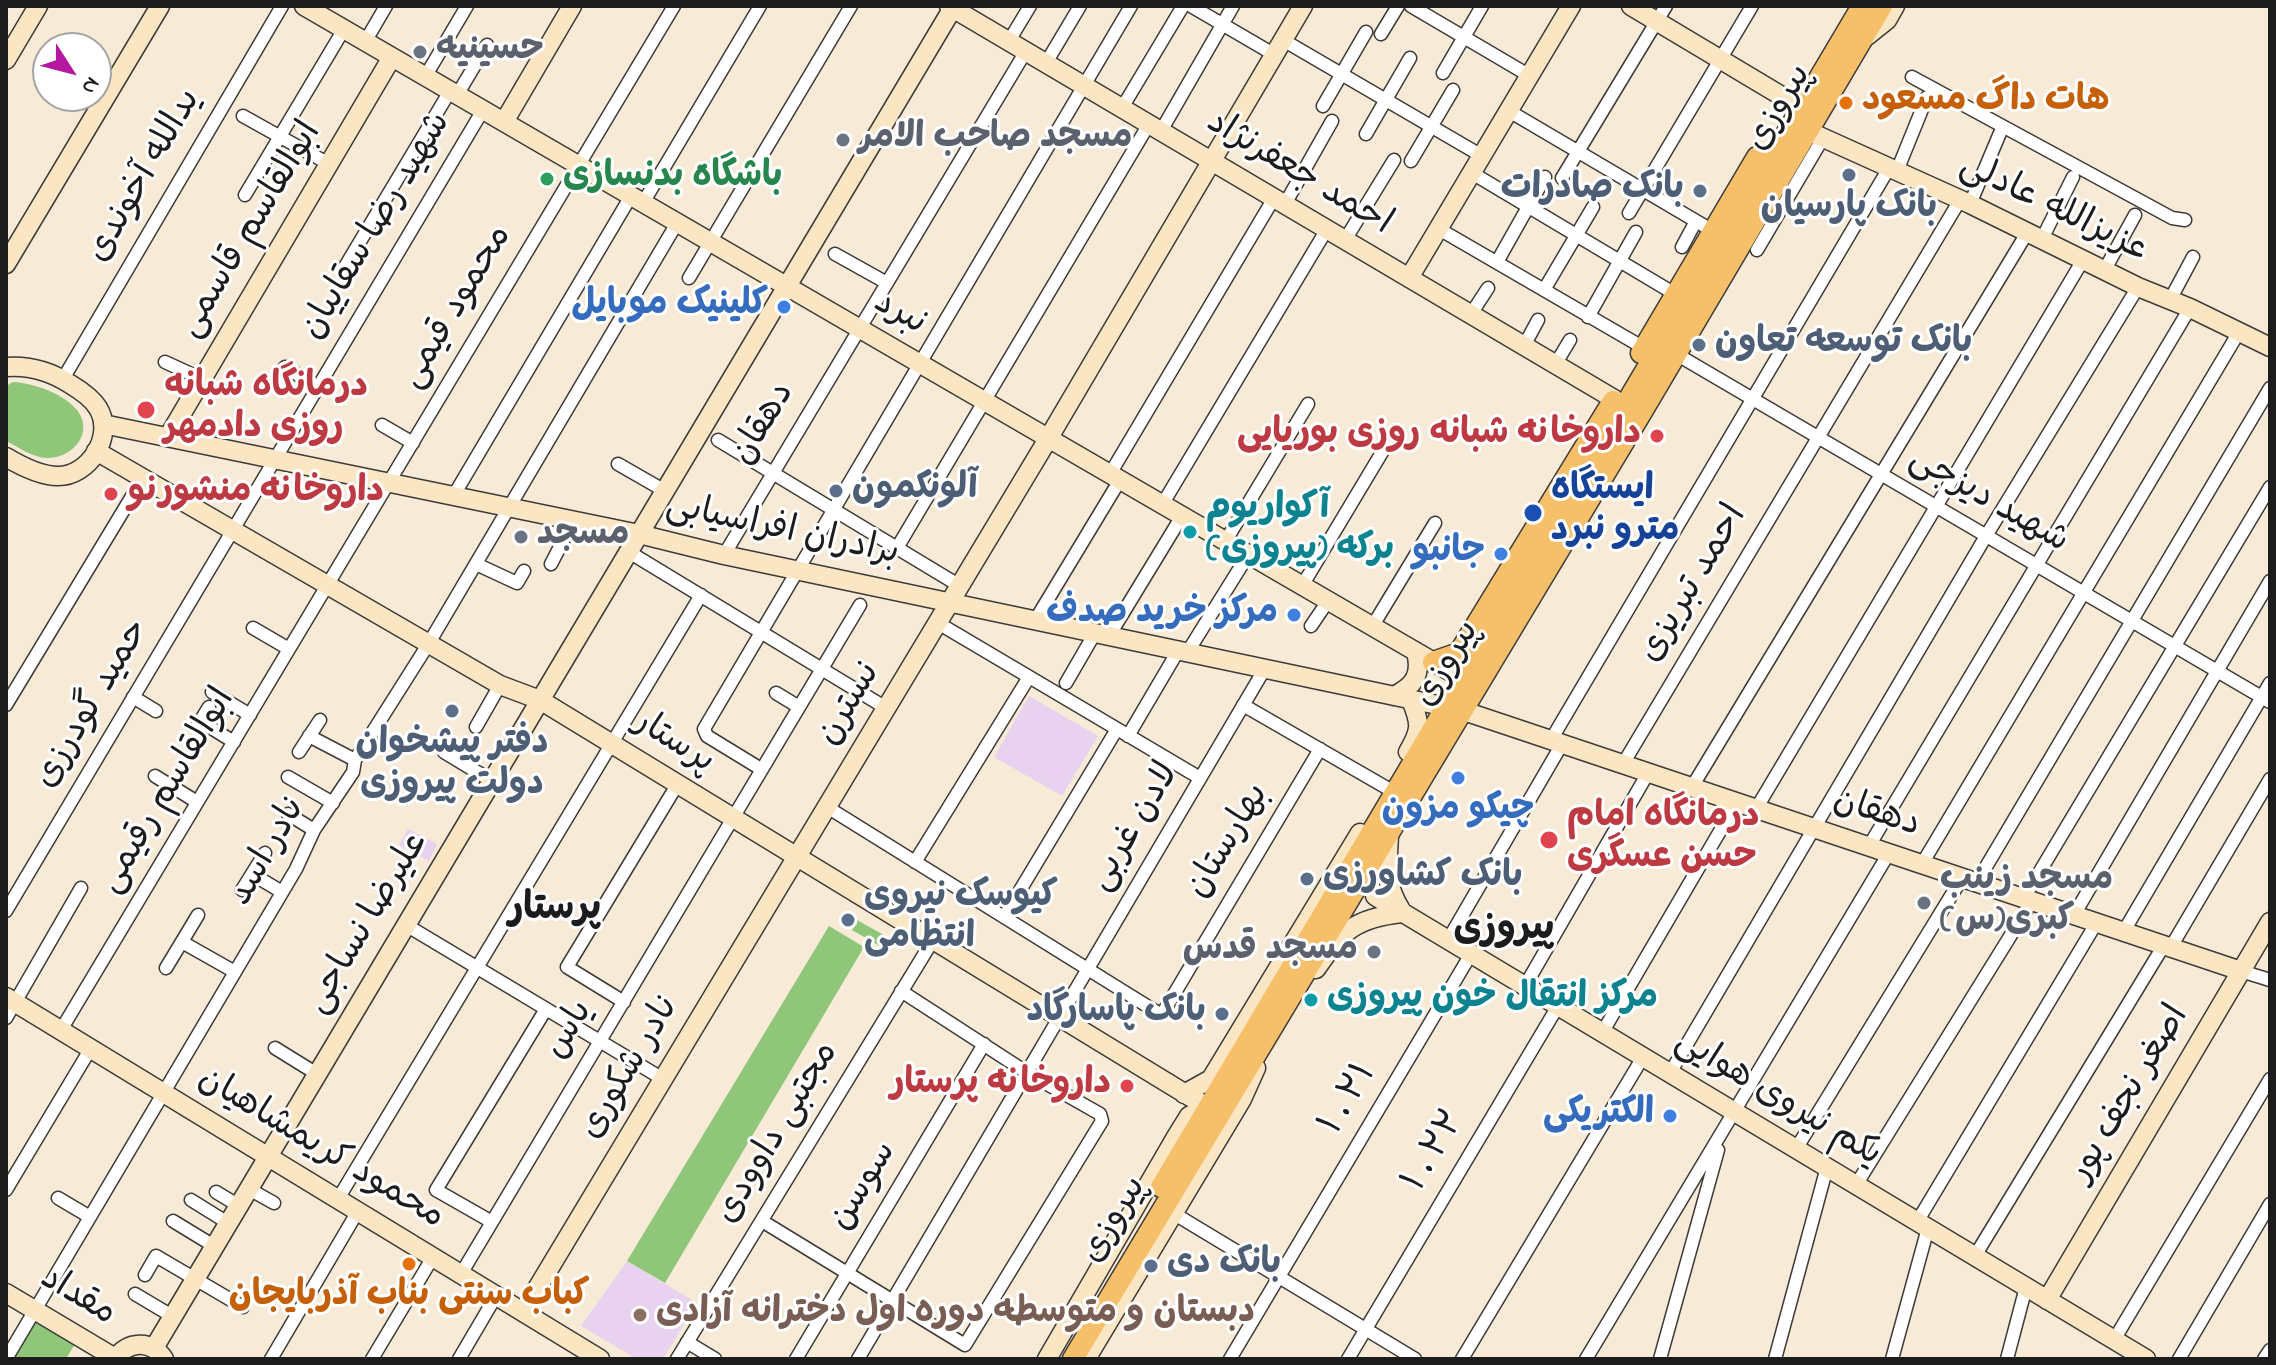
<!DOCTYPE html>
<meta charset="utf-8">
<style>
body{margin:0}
#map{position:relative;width:2276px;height:1365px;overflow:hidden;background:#f7ead7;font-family:"Indie Flower",sans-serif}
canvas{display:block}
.frame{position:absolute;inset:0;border:8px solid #1c1c1c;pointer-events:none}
.north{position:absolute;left:32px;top:32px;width:80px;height:80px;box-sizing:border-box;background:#fff;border:2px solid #a4a4a4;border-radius:50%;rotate:126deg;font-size:22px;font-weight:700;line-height:32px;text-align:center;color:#1c1c1c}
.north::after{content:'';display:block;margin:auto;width:28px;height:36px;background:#b5179e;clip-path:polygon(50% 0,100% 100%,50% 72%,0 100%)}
</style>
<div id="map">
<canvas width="2276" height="1365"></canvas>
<div class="frame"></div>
<div class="north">N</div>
</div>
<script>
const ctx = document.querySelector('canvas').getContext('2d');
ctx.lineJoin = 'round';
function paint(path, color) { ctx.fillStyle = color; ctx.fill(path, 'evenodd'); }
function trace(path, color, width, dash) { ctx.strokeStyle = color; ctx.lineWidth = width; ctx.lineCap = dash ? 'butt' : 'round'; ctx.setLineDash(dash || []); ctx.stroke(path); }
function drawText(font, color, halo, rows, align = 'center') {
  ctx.font = font + ' "Indie Flower","Playpen Sans Arabic",sans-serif'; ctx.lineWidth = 6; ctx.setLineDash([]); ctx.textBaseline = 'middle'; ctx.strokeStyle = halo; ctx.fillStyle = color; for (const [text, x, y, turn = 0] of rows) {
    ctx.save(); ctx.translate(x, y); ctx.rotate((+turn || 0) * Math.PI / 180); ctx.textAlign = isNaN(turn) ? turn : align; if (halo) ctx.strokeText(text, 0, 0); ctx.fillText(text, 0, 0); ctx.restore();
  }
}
paint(new Path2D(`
 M 1029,696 L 1098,736 L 1062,796 L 994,757 Z
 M 408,829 L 437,844 L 429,861 L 399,845 Z
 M 627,1261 L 697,1303 L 663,1359 L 637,1359 L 581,1326 Z`), '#e8d2ef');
paint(new Path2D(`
 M 13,382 C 34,383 74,396 82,419 C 89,441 67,459 46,458 C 32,457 18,447 6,441 L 6,386 Z
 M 857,920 L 891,939 L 885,949 L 852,930 Z
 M 829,926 L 864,947 L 665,1283 L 627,1261 Z
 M 35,1321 L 75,1344 L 66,1359 L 14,1358 Z`), '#8fc679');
const street = new Path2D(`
 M 1191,6 L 1275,55
 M 1411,6 L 1530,76
 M 1381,34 L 1398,6
 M 1283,40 L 1482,156
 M 1009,41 L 1030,6
 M 365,42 L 386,6
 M 1046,63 L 1080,6
 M 1443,73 L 1482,6
 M 425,77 L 467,6
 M 1912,77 L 2172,218 L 2185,220
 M 457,95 L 487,45
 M 1323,106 L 1366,32
 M 1122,108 L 1183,6
 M 1509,111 L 1713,231
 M 243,116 L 329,164
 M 1161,131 L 1233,6
 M 1366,134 L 1410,58
 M 1411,161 L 1453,90
 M 1897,171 L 1927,97
 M 1472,173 L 1675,294
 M 1562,178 L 1666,6
 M 245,195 L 344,29
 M 643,203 L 760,6
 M 1285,204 L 1332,121
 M 1970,204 L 2000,133
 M 1629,213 L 1752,6
 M 1439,229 L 1644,348
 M 2042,239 L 2073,177
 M 1345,240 L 1394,160
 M 1682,247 L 1696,221
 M 1757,250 L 1823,138
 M 835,254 L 887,283
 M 1497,262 L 1545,177
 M 343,270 L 450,91
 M 2104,271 L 2135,215
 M 689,278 L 851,6
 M 1544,290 L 1593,207
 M 2170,300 L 2193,257
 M 1471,314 L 1488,288
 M 1588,317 L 1636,232
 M 1524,346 L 1538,320
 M 1676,354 L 2270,702
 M 165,362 L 202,379
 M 1555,365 L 1570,340
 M 285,367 L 318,387
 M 63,379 L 282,6
 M 382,425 L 413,443
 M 718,440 L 960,586
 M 618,464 L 665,491
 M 1110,474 L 1274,198
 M 454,495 L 631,196
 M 1162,505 L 1327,229
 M 1225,542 L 1308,404
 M 897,548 L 1149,124
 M 629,552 L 886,708
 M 724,555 L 1026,51
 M 476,564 L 517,583 L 524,571
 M 551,564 L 574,520
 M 1302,586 L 1384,449
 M 1036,619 L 1120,480
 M 938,623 L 1200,778
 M 1311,626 L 1328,601
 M 1372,627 L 1435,523
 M 253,628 L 289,649
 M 1109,636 L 1182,516
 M 1187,653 L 1248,555
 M 1066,683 L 1095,633
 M 212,692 L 250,715
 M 776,693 L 799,707
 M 133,697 L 156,711
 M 6,705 L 143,478
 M 1243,705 L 1387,788
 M 200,721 L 234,742
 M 198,725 L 209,707
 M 476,727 L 500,685
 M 309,736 L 355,760
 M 1128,736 L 1178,651
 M 1551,740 L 1889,168
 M 299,752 L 320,720
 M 444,752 L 492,781
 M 1623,764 L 1960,200
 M 761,769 L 707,736 L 704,729 L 1131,6
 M 155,776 L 197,802
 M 288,777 L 333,803
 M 1692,787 L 2027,233
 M 827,807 L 1160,1014 L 1164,1011 L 1320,749
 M 1756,809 L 2083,260
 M 288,814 L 314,830
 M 1869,846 L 2190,308
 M 915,862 L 1029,677
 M 1922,864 L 2239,332
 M 252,874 L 282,892
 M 1977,882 L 2270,388
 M 242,890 L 265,853
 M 2024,898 L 2270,487
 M 6,911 L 483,110
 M 2074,915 L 2270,581
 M 1004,917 L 1117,729
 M 406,925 L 663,1079
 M 2124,931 L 2270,683
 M 1448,940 L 1562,744
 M 182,942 L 235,972
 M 2171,947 L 2270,779
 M 166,968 L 198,915
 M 2241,971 L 2270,980
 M 1525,986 L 1648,773
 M 624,1002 L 567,967 L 677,785
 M 6,1018 L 81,888
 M 61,1030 L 674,6
 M 1602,1033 L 1737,802
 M 275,1048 L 317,1074
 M 1670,1073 L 1986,536 L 2138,287
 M 1796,1149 L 1962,878
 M 1856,1185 L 2032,901
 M 249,1189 L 274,1203
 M 6,1190 L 91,1048
 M 216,1192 L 239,1206
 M 58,1198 L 90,1217
 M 338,1199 L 701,595
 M 191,1200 L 228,1223
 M 1173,1213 L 1415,1359
 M 173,1221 L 214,1246
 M 762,1221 L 965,1345 L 1102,1121 L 1100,1114 L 1026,1072 L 901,991
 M 492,1222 L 436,1190 L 546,1009
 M 1917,1222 L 2097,922
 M 1975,1256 L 2164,945
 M 461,1274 L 860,605
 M 145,1275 L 156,1256 L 243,1307
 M 135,1294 L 172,1316
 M 2114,1340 L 2270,1079
 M 687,1342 L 715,1359
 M 6,1359 L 296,869 L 314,830 L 353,772 L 355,760 L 429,643 L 677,223
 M 271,1359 L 358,1211
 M 372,1359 L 433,1257
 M 459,1359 L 496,1296
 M 677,1359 L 933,940
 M 796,1359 L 984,1044
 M 858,1359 L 1264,670
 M 1230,1359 L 1471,954
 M 1348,1359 L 1558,1006
 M 1462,1359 L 1643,1057
 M 1586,1359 L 1889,853
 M 1660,1359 L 1718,1150
 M 1775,1359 L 1827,1167
 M 1892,1359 L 1928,1228
 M 2007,1359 L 2026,1287
 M 2179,1359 L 2270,1204
 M 2264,1359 L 2270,1350`);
const secondary = new Path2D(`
 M 304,6 L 1463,679
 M 949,6 L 1614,399
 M 1631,6 L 1790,101
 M 1867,36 L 1887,20 L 1895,6
 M 6,60 L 38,6
 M 504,122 L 572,6
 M 1808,131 L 1970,204 L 2138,287 L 2190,308 L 2270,347
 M 6,264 L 160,6
 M 1409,278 L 1571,6
 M 6,367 C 30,365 50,371 70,384 C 80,390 92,398 98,408 C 115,436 89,476 58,476 C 40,476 21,466 6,457
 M 103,424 L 639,534 L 724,555 L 1447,707
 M 168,437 L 392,57
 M 96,451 L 500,685 L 540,700 L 1207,1107
 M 1394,696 C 1414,686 1422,675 1416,652
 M 1461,710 L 2241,971
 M 1408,752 C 1421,730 1421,724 1411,700
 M 1389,834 C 1388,865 1383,881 1401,910
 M 1375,896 L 2146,1359
 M 1316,969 C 1342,931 1355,918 1402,913
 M 6,997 L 600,1359
 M 1184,1094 L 1211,1079 L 1360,833
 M 6,1293 L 115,1358
 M 2047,1300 L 2270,922
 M 523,1312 L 1048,439 L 1303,6
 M 154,1348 L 954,6
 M 115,1359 C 128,1341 151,1339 164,1359
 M 1047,1359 L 1176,1137 L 1189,1116 L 1207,1107
 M 1086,1359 L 1242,1099 L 1256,1068`);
const primary = new Path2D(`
 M 1641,353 L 1757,157
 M 1433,662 L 1459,653 L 1613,401
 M 1161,1187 L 1862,6
 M 1073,1359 L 1640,415 L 1882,6`);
trace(street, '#3d3b38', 15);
trace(secondary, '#3d3b38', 21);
trace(primary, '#3d3b38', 23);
trace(street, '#fff', 12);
trace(secondary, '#fbe6c4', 18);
trace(primary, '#f6c06b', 20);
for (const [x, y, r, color] of [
 [420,52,8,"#6b7280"],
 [1846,103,8,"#e8710a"],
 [843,140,8,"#6b7280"],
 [1849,175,8,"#5c6f8a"],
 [547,179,8,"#2e9e5b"],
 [1700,191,8,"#5c6f8a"],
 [784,307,8,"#3f7fe0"],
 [1699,345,8,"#5c6f8a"],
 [146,410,10,"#e0444e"],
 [1657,436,8,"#e0444e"],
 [836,491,8,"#5c6f8a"],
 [111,494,8,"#e0444e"],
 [1533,513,10,"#1a4fb4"],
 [1190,532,8,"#0f9aa8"],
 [521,537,8,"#6b7280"],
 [1501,554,8,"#3f7fe0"],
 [1294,615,8,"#3f7fe0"],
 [452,711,8,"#5c6f8a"],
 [1458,778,8,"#3f7fe0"],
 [1549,840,10,"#e0444e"],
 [1307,879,8,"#5c6f8a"],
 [1924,903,8,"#6b7280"],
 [848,920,8,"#5c6f8a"],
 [1374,952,8,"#6b7280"],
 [1311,1000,8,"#0f9aa8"],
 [1222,1014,8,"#5c6f8a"],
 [1127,1086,8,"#e0444e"],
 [1670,1116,8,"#3f7fe0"],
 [409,1264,8,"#e8710a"],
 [1151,1266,8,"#5c6f8a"],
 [640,1315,8,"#8d6e63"]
]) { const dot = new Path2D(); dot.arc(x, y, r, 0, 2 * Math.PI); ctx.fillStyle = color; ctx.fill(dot); trace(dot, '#fff', 3); }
drawText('bold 36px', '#5b616d', '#fff', [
 ["حسینیه",436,52],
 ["مسجد صاحب الامر",859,140],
 ["مسجد",537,537],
 ["مسجد زینب",1940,882],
 ["کبری(س)",1940,923],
 ["مسجد قدس",1358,952,"right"]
], 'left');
drawText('bold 36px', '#c56008', '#fff', [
 ["هات داگ مسعود",1862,103],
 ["کباب سنتی بناب آذربایجان",409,1298,"center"]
], 'left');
drawText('36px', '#1c1c1c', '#fff', [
 ["پیروزی",1781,109,-59],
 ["احمد جعفرنژاد",1298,175,31],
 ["یدالله آخوندی",146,177,-60],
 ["عزیزالله عادلی",2053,210,26],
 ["شهید رضا سقاییان",378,227,-59],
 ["ابوالقاسم قاسمی",252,231,-59],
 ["محمود قیمی",458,308,-59],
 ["نبرد",899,315,30],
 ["دهقان",765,425,-59],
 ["شهید دیزجی",1988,502,30],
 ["برادران افراسیابی",782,532,12],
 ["احمد تبریزی",1695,585,-59],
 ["پیروزی",1449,665,-59],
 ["حمید گودرزی",94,705,-59],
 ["نسترن",851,705,-59],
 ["پرستار",673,744,32],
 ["ابوالقاسم رقیمی",169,792,-59],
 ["دهقان",1876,815,18],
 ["لادن غربی",1136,828,-59],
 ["بهارستان",1230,842,-59],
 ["نادر اسد",270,852,-60],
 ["علیرضا نساجی",369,924,-59],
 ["یاس",571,1031,-59],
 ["نادر شکوری",632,1068,-59],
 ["اصغر نجف پور",2131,1095,-59],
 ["۱ . ۲۱",1350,1100,-59],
 ["یکم نیروی هوایی",1777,1100,31],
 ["مجتبی داوودی",779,1134,-59],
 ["محمود کریمشاهیان",320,1150,31],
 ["۱ . ۲۲",1436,1152,-59],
 ["سوسن",865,1187,-59],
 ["پیروزی",1116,1221,-59],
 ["مقداد",77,1298,31]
]);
drawText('bold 36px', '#27864d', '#fff', [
 ["باشگاه بدنسازی",563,179]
], 'left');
drawText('bold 36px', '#4e5e75', '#fff', [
 ["بانک صادرات",1684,191,"right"],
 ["بانک پارسیان",1849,210,"center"],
 ["بانک توسعه تعاون",1715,345],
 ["آلونکمون",852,491],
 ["دفتر پیشخوان",452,746,"center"],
 ["دولت پیروزی",452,787,"center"],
 ["بانک کشاورزی",1323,879],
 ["کیوسک نیروی",864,899],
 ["انتظامی",864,940],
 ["بانک پاسارگاد",1206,1014,"right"],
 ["بانک دی",1167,1266]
], 'left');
drawText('bold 36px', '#366cbe', '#fff', [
 ["کلینیک موبایل",768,307],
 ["جانبو",1485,554],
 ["مرکز خرید صدف",1278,615],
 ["چیکو مزون",1458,812,"center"],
 ["الکتریکی",1654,1116]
], 'right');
drawText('bold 36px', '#be3a42', '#fff', [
 ["درمانگاه شبانه",164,389],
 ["روزی دادمهر",164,430],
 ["داروخانه شبانه روزی بوریایی",1641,436,"right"],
 ["داروخانه منشورنو",127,494],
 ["درمانگاه امام",1567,819],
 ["حسن عسگری",1567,860],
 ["داروخانه پرستار",1111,1086,"right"]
], 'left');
drawText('bold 36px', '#164399', '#fff', [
 ["ایستگاه",1551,492],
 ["مترو نبرد",1551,533]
], 'left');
drawText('bold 36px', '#0d838f', '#fff', [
 ["آکواریوم",1206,511],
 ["برکه (پیروزی)",1206,552],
 ["مرکز انتقال خون پیروزی",1327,1000]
], 'left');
drawText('bold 36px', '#785e54', '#fff', [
 ["دبستان و متوسطه دوره اول دخترانه آزادی",656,1315]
], 'left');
drawText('bold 38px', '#1c1c1c', '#fff', [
 ["پرستار",555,912],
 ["پیروزی",1504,932]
]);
</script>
